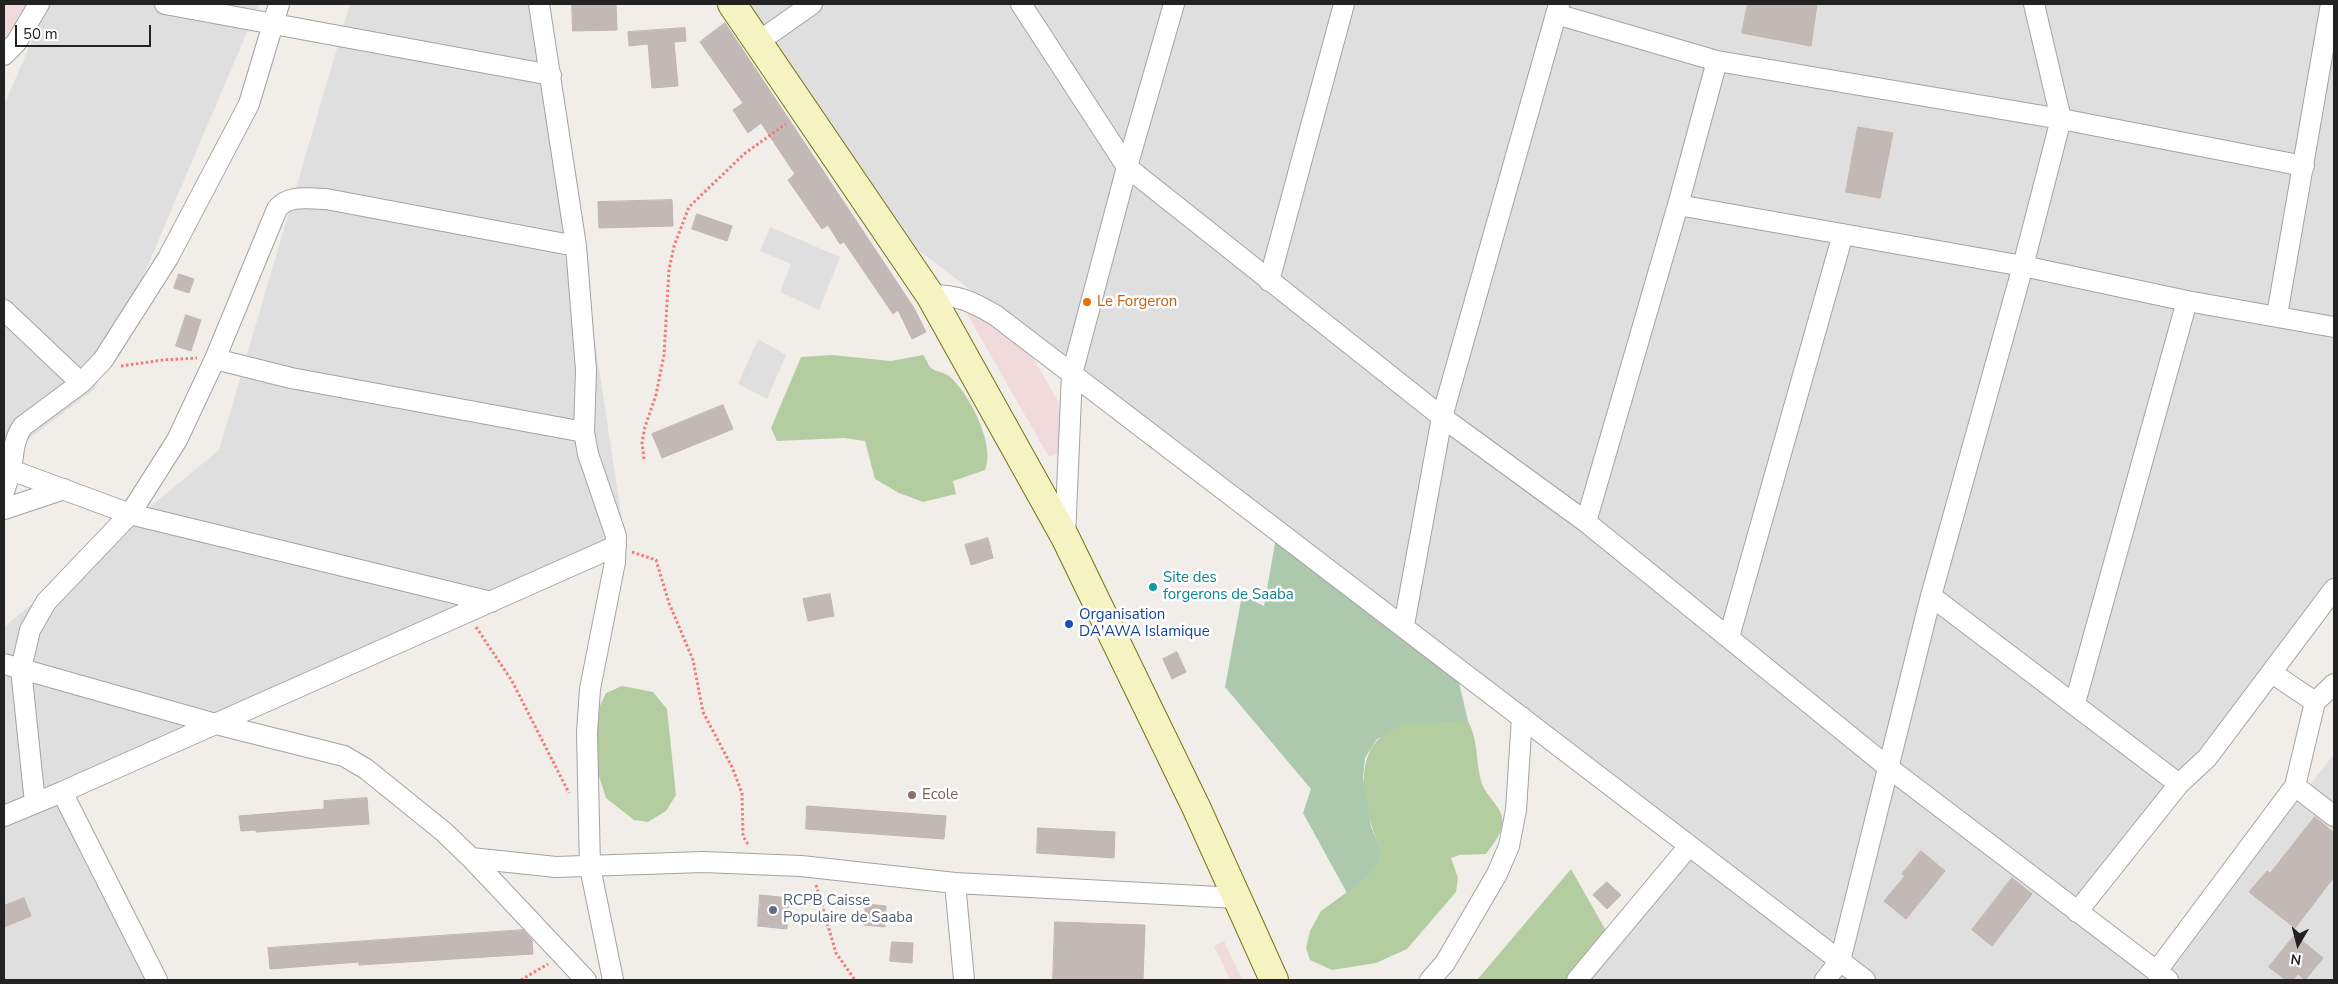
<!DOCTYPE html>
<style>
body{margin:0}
#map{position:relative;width:2338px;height:984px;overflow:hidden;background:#f1eee9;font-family:"Nunito Sans",sans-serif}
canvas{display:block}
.frame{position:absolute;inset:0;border:5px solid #222;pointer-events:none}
.north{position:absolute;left:2273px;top:919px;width:50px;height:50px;-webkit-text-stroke:4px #fff;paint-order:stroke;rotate:188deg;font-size:14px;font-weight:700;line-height:20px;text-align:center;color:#222}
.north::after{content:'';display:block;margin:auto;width:18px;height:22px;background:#222;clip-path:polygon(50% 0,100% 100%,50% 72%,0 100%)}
.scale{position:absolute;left:15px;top:25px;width:136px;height:22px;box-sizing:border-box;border:2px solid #222;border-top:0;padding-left:6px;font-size:15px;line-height:18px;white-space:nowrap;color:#222;-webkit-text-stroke:4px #fff;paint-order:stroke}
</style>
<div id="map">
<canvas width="2338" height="984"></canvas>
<div class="frame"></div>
<div class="north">N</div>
<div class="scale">50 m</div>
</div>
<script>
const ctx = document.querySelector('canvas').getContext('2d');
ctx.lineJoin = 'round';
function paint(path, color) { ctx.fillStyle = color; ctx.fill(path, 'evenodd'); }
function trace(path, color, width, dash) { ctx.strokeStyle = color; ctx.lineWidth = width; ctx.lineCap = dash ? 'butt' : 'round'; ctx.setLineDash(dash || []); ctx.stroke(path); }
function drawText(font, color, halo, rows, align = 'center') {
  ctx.font = font + ' "Nunito Sans",sans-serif'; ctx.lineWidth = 5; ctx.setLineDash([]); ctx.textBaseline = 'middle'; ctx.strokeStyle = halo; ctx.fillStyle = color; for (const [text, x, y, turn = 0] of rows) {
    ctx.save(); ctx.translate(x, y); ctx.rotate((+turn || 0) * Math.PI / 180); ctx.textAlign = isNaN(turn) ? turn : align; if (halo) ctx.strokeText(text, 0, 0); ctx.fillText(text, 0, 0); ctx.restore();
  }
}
paint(new Path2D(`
 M 48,4 L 259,4 L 95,389 L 4,458 L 4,105 Z
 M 350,4 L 544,4 L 625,540 L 67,784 L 162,980 L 4,980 L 4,627 L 219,450 Z
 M 737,4 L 2334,4 L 2334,604 L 2083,914 L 2163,973 L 2334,754 L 2334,980 L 1584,980 L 1697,844 L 896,233 Z
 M 770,227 L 840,257 L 819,310 L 780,292 L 791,264 L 760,251 Z
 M 758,339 L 786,355 L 767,399 L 738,384 Z`), '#e0dfdf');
paint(new Path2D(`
 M 4,4 L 33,4 L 12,45 L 4,40 Z
 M 977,307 L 1029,351 L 1058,401 L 1067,449 L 1049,457 L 967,314 Z
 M 1224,941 L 1242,980 L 1230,980 L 1214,946 Z`), '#f0dadc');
paint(new Path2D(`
 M 832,355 L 891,361 L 923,355 C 926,358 928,365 931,368 C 936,372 944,372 949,376 C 969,393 996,445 985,470 L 953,481 L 956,494 L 923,502 L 899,493 L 875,479 L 865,441 L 844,438 L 777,441 L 771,428 L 801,357 Z
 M 622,686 L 653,692 L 667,709 L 676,795 L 666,811 L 648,822 L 634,820 L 606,798 L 598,773 L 598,710 L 606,693 Z
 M 1468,721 C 1479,742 1475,761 1482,784 C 1486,795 1500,806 1502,817 C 1504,832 1494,843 1486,854 L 1459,855 L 1451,858 L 1458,878 L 1456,892 L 1407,949 L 1376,963 L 1332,970 L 1310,960 L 1306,948 L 1310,931 L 1321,911 L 1364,880 L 1381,850 C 1363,809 1346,743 1403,724 C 1417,719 1452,721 1468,721 Z
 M 1571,869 L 1609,936 L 1571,980 L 1477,980 Z`), '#b3cda1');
paint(new Path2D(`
 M 1277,532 L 1456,670 L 1468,721 L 1403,724 L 1377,739 L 1365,758 L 1363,778 L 1371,827 L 1381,850 L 1377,864 L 1364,880 L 1347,893 L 1303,813 L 1311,789 L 1225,687 L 1242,595 L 1264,606 Z`), '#acc8ad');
const building = new Path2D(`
 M 572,4 L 616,4 L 617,30 L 573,31 Z
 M 1748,4 L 1817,4 L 1811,46 L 1742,33 Z
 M 725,23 L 914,308 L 926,332 L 912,339 L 898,310 L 893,314 L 844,242 L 840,244 L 828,225 L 822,229 L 788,180 L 795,174 L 761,123 L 748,133 L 733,110 L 743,103 L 700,42 Z
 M 685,28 L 686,41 L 674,42 L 678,86 L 652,88 L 648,44 L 629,46 L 628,32 Z
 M 1858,127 L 1893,133 L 1880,198 L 1846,192 Z
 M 672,200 L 673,226 L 599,228 L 598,202 Z
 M 697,214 L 732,226 L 727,241 L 692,229 Z
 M 179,274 L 194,279 L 189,293 L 174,288 Z
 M 186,315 L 201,320 L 191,351 L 176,346 Z
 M 723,405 L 733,429 L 662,458 L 652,434 Z
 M 988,538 L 993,558 L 971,565 L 965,545 Z
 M 830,594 L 834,616 L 808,621 L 803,599 Z
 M 1177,652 L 1186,672 L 1172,679 L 1163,659 Z
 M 367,798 L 369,824 L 256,832 L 256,830 L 241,831 L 239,816 L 324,809 L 324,801 Z
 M 807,806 L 946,816 L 944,839 L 806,829 Z
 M 2315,817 L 2334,833 L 2334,877 L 2295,928 L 2249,892 L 2267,871 L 2270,873 Z
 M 1038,828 L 1115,832 L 1114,858 L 1037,853 Z
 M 1921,851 L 1945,871 L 1906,919 L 1884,901 L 1905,876 L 1902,874 Z
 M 2012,878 L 2032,894 L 1992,946 L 1972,930 Z
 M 1607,882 L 1621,895 L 1607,909 L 1593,895 Z
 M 760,895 L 789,898 L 787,929 L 758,926 Z
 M 24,898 L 31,916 L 4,927 L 4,906 Z
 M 866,904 L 886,906 L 885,927 L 864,925 Z
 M 1055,922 L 1145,925 L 1143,980 L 1053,980 Z
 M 523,930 L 532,940 L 533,954 L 359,965 L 359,962 L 270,969 L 268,948 Z
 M 2295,935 L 2323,958 L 2305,980 L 2298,974 L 2293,980 L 2286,980 L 2269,967 Z
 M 892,942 L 913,943 L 912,963 L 890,961 Z`);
paint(building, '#c2b9b6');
trace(building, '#c2b4ad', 1);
const street = new Path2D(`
 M 165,4 L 551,75
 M 539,4 L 576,246 L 586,370 L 584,432 L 588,454 L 616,536 L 615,562 L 590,689 L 587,733 L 590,867 L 613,980
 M 1021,4 L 1127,167 L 1442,417 L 1586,522 L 1889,768 L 2168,980
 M 1556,14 L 1717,61 L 2061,119 L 2304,166
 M 758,42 L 812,4
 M 4,55 L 16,43 L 39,4
 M 1678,205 L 2023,266 L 2187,301 L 2334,327
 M 1269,281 L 1344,4
 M 930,295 C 958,295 971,301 995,315 L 1865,980
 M 4,310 L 81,383
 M 2277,315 L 2331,4
 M 215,359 L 291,378 L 584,432
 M 11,470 L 130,514 L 491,602
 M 4,492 C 6,484 10,476 11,469 C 14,453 13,440 23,426 L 81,383 L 103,360 L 168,258 L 249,104 L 279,4
 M 4,509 L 64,489
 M 1586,522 L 1678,205 L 1717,61
 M 1065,537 L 1072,374 L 1127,167 L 1174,4
 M 1931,596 L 2179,784
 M 1404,625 L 1442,417 L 1559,4
 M 1729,637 L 1843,234
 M 4,664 L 216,724 L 344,756 L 366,769 L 444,832 L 471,858 L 556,867 L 703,862 L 801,866 L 955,883 L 1237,898
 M 2272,673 L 2315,702
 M 2075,703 L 2187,301
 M 2295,786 L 2334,816
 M 62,792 L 157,980
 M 35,803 L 21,669 L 30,630 L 46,602 L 130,514 L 177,440 L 215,359 L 277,209 C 289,194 308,199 326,199 L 576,246
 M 4,816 L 62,792 L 616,546
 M 471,858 L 586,980
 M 955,883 L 964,980
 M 2077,912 L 2179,784 L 2207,758 L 2334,589
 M 2156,972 L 2295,786 L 2315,702 L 2334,684
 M 1430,980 L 1445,963 L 1497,874 L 1509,846 L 1516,810 L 1522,717
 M 1577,980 L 1689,846
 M 1825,980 L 1840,961 L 1931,596 L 2023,266 L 2061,119 L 2034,4`);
const secondary = new Path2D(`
 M 732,4 L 930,295 L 1065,537 L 1196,807 L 1274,980`);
trace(street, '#a3a3a3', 22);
trace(secondary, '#74730e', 30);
trace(new Path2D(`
 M 121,366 L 163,360 L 197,358
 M 644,459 L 642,443 L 645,427 L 656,395 L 664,355 L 669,270 L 674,246 L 689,207 L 744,154 L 786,124
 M 632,552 L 656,560 L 669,603 L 693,660 L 703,712 L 732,767 L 742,793 L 743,836 L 749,846
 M 476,627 L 512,681 L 569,793
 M 816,885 L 836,953 L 855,980
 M 521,980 L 548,964`), '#f07b7d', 3, [2.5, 2.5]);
trace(street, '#fff', 20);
trace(secondary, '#f6f3c3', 28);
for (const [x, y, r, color] of [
 [1087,302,5,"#e8710a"],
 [1153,587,5,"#0f9aa8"],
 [1069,624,5,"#1a4fb4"],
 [912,795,5,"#8d6e63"],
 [773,910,5,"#5c6f8a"]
]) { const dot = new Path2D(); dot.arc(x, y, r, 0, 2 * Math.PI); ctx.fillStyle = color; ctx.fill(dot); trace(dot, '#fff', 2); }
drawText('15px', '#c56008', '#fff', [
 ["Le Forgeron",1097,302]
], 'left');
drawText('15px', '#0d838f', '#fff', [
 ["Site des",1163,578],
 ["forgerons de Saaba",1163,595]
], 'left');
drawText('15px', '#164399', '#fff', [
 ["Organisation",1079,615],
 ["DA'AWA Islamique",1079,632]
], 'left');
drawText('15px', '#785e54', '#fff', [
 ["Ecole",922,795]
], 'left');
drawText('15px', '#4e5e75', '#fff', [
 ["RCPB Caisse",783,901],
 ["Populaire de Saaba",783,918]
], 'left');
</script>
